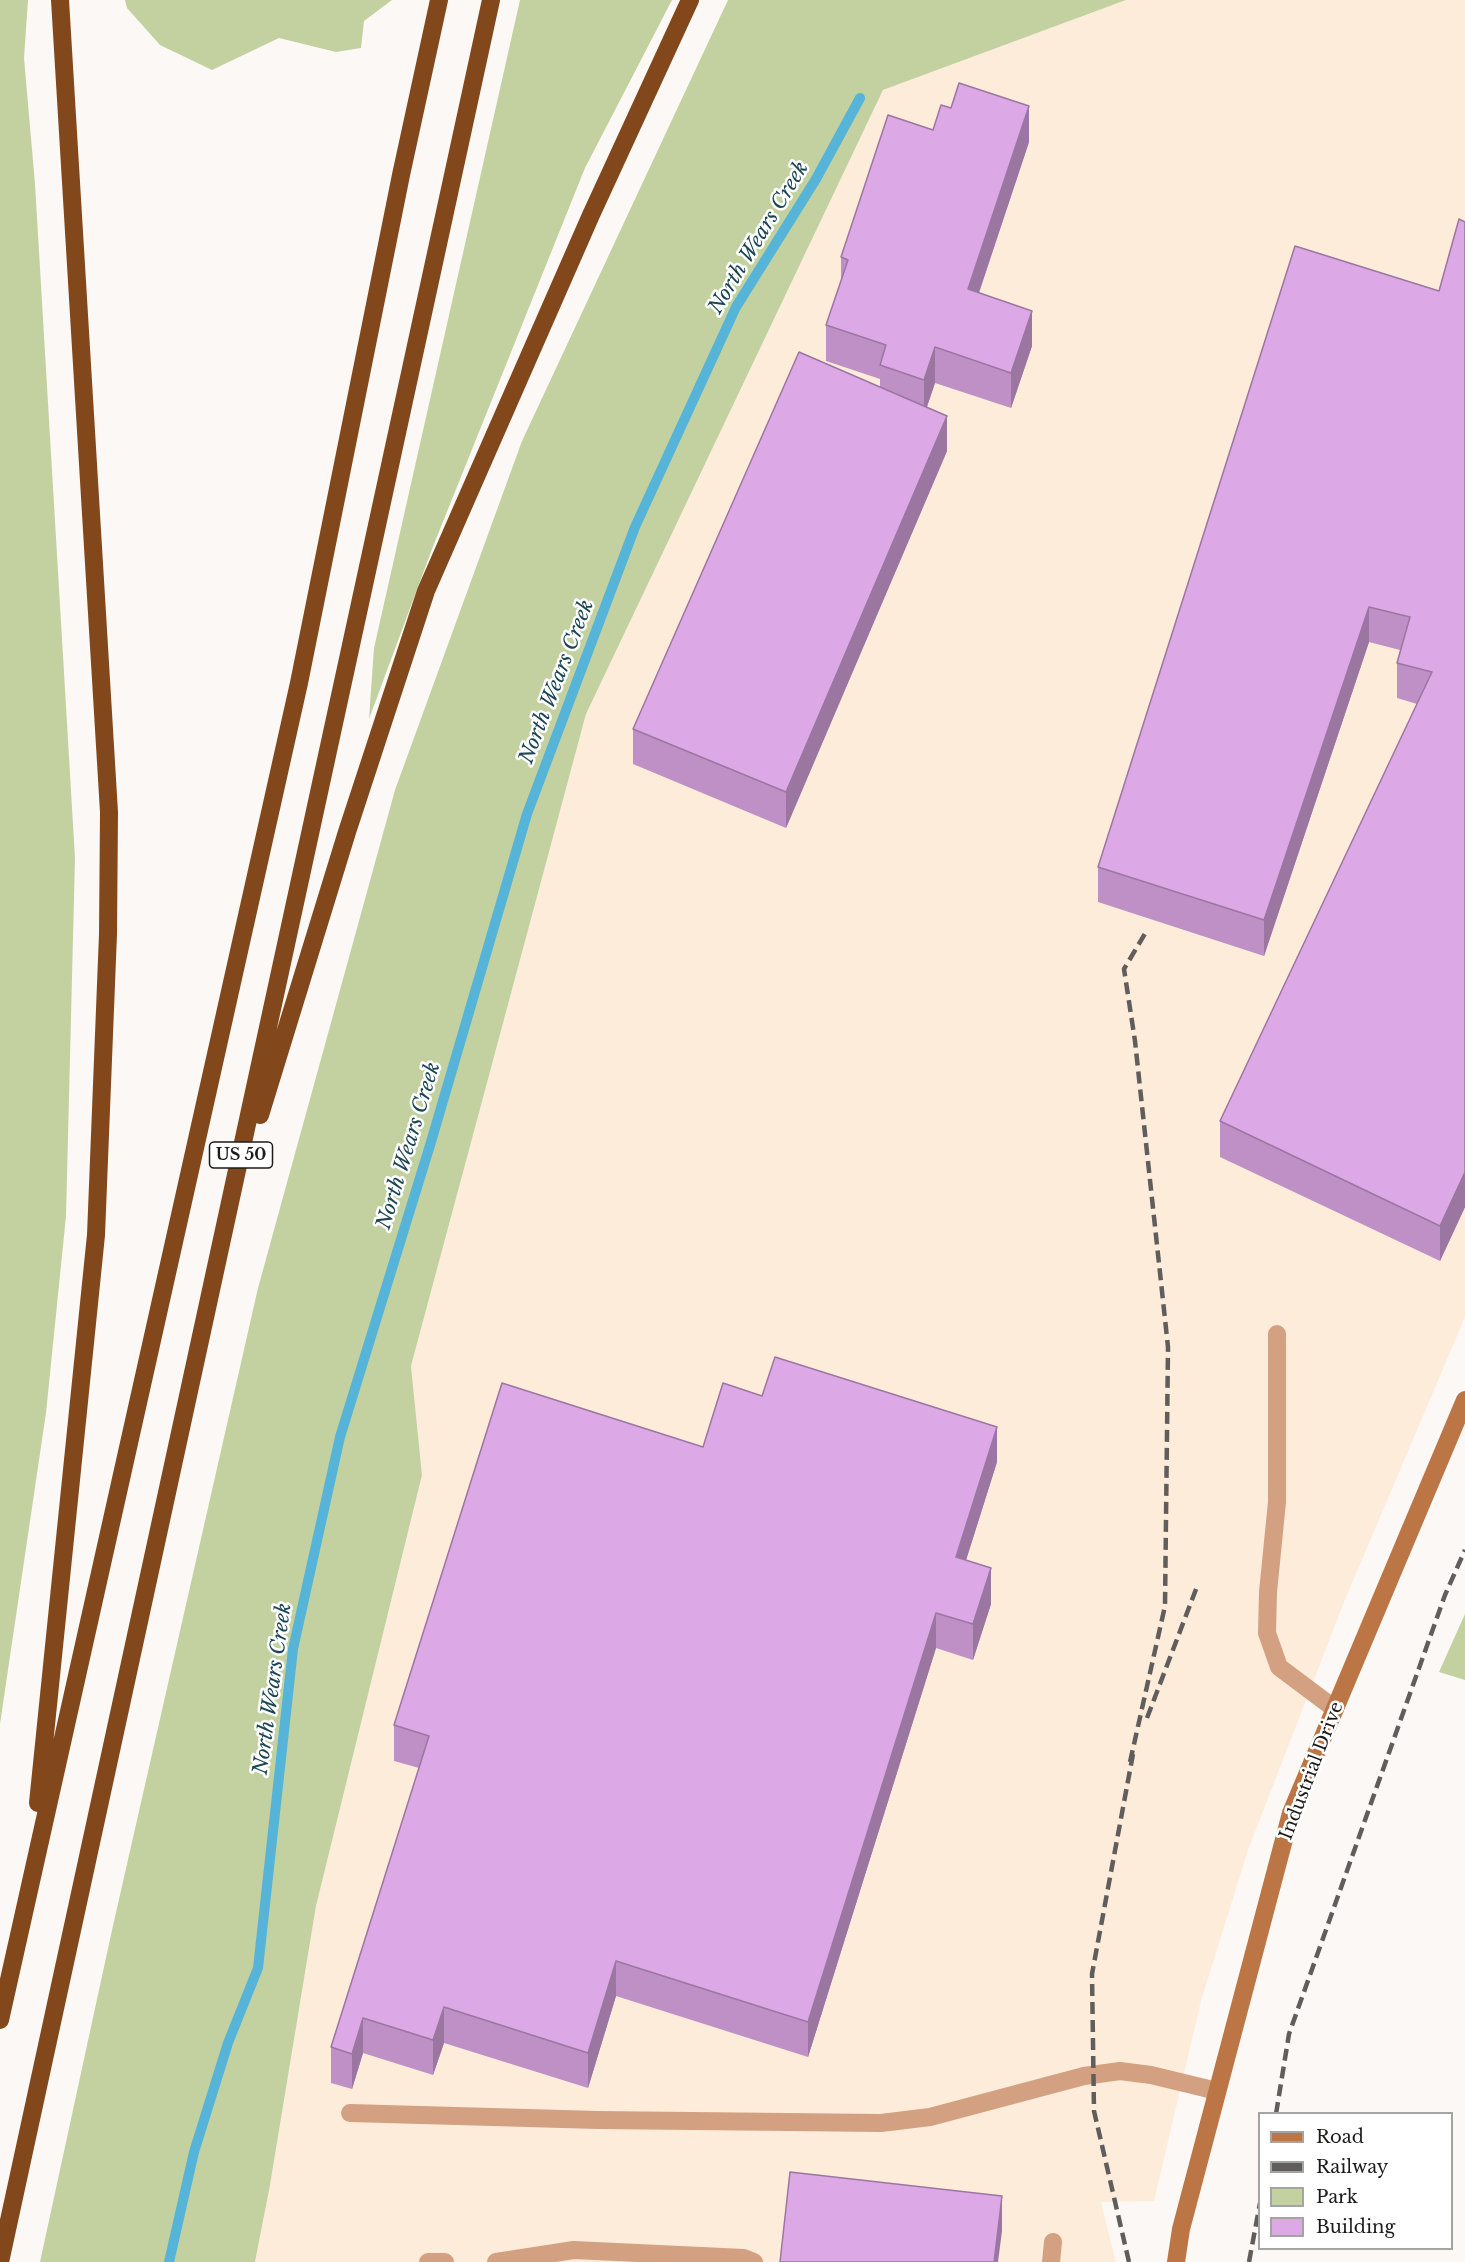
<!DOCTYPE html>
<style>
body{margin:0}
#map{position:relative;width:1465px;height:2262px;overflow:hidden;background:#fcf8f5;font-family:"Libre Baskerville",serif}
canvas{display:block}
.legend{position:absolute;left:1258px;top:2112px;width:195px;height:138px;box-sizing:border-box;background:#fff;border:2px solid #a4a4a3;margin:0;padding:8px 10px;list-style:none;font-size:18px;color:#1c1b1a}
.legend li{display:flex;align-items:center;gap:12px;height:30px}
.legend b{width:30px;border:2px solid #a4a4a3}
</style>
<div id="map">
<canvas width="1465" height="2262"></canvas>
<ul class="legend">
<li><b style="height:8px;background:#bc7544"></b>Road</li>
<li><b style="height:8px;background:#605e5c"></b>Railway</li>
<li><b style="height:16px;background:#c3d1a0"></b>Park</li>
<li><b style="height:16px;background:#dda8e6"></b>Building</li>
</ul>
</div>
<script>
const ctx = document.querySelector('canvas').getContext('2d');
ctx.lineJoin = 'round';
function paint(path, color) { ctx.fillStyle = color; ctx.fill(path, 'evenodd'); }
function trace(path, color, width, dash) { ctx.strokeStyle = color; ctx.lineWidth = width; ctx.lineCap = dash ? 'butt' : 'round'; ctx.setLineDash(dash || []); ctx.stroke(path); }
function drawText(font, color, halo, rows, align = 'center') {
  ctx.font = font + ' "Libre Baskerville",serif'; ctx.lineWidth = 5; ctx.setLineDash([]); ctx.textBaseline = 'middle'; ctx.strokeStyle = halo; ctx.fillStyle = color; for (const [text, x, y, turn = 0] of rows) {
    ctx.save(); ctx.translate(x, y); ctx.rotate((+turn || 0) * Math.PI / 180); ctx.textAlign = isNaN(turn) ? turn : align; if (halo) ctx.strokeText(text, 0, 0); ctx.fillText(text, 0, 0); ctx.restore();
  }
}
paint(new Path2D(`
 M 1126,0 L 1465,0 L 1465,1317 L 1344,1602 L 1248,1850 L 1201,2001 L 1154,2201 L 1101,2202 L 1116,2262 L 255,2262 L 270,2184 L 316,1906 L 422,1475 L 411,1366 L 586,714 L 883,90 Z`), '#feecdb');
paint(new Path2D(`
 M 0,0 L 28,0 L 24,58 L 35,184 L 75,858 L 66,1216 L 46,1413 L 0,1724 Z
 M 125,0 L 392,0 L 364,21 L 361,48 L 336,52 L 279,38 L 212,70 L 160,45 L 127,8 Z
 M 520,0 L 672,0 L 585,168 L 432,549 L 369,719 L 374,648 Z
 M 728,0 L 1126,0 L 883,90 L 586,714 L 411,1366 L 422,1475 L 316,1906 L 270,2185 L 255,2262 L 40,2262 L 112,1930 L 258,1288 L 395,790 L 522,441 Z
 M 1465,1614 L 1465,1680 L 1439,1672 Z`), '#c3d1a0');
trace(new Path2D(`
 M 169,2262 L 194,2152 L 228,2043 L 258,1968 L 293,1649 L 340,1437 L 431,1142 L 527,814 L 635,527 L 736,307 L 816,179 L 860,98`), '#55b4d8', 10);
trace(new Path2D(`
 M 1277,1334 L 1277,1502 L 1268,1592 L 1267,1633 L 1279,1667 L 1335,1709
 M 350,2113 L 598,2120 L 881,2123 L 930,2117 L 1084,2076 L 1120,2071 L 1151,2075 L 1217,2091
 M 428,2262 L 445,2262
 M 496,2262 L 574,2250 L 744,2258 L 754,2262
 M 1051,2262 L 1053,2242`), '#d3a182', 18);
trace(new Path2D(`
 M 1176,2262 L 1181,2229 L 1291,1813 L 1465,1400`), '#bc7544', 18);
trace(new Path2D(`
 M 260,1115 L 347,832 L 426,591 L 591,215 L 690,0
 M 38,1803 L 96,1235 L 108,934 L 109,812 L 60,0
 M 0,2020 L 299,683 L 401,175 L 439,0
 M 0,2262 L 491,0`), '#82481c', 18);
trace(new Path2D(`
 M 1147,1718 L 1198,1584
 M 1130,1762 L 1165,1606 L 1168,1347 L 1135,1041 L 1124,969 L 1146,932
 M 1276,2114 L 1289,2034 L 1445,1595 L 1465,1550
 M 1129,2262 L 1094,2111 L 1092,1974 L 1133,1754
 M 1249,2262 L 1260,2203`), '#605e5c', 4.5, [12, 6]);
paint(new Path2D(`
 M 933,130 L 1029,142 L 979,293 L 1032,346 L 1011,408 L 935,383 L 927,407 L 947,451 L 786,828 L 633,764 L 633,729 L 880,387 L 880,379 L 826,361 L 826,325 L 841,280 L 841,257 Z
 M 1465,222 L 1465,1207 L 1440,1261 L 1220,1157 L 1220,1121 L 1417,704 L 1397,698 L 1397,663 L 1400,650 L 1369,642 L 1264,956 L 1098,902 L 1098,867 L 1439,291 Z
 M 762,1396 L 997,1462 L 966,1560 L 991,1604 L 973,1660 L 936,1648 L 808,2057 L 616,1996 L 588,2088 L 444,2043 L 433,2075 L 363,2053 L 352,2089 L 331,2083 L 331,2047 L 419,1768 L 394,1761 L 394,1725 Z`), '#be90c6');
paint(new Path2D(`
 M 1029,106 L 1029,142 L 968,325 L 968,289 Z
 M 1032,311 L 1032,346 L 1011,408 L 1011,373 Z
 M 935,347 L 935,383 L 924,415 L 924,380 Z
 M 947,416 L 947,451 L 786,828 L 786,792 Z
 M 1369,607 L 1369,642 L 1264,956 L 1264,920 Z
 M 1465,1172 L 1465,1207 L 1440,1261 L 1440,1226 Z
 M 997,1427 L 997,1462 L 956,1592 L 956,1557 Z
 M 991,1568 L 991,1604 L 973,1660 L 973,1624 Z
 M 936,1613 L 936,1648 L 808,2057 L 808,2022 Z
 M 616,1961 L 616,1996 L 588,2088 L 588,2053 Z
 M 444,2007 L 444,2043 L 433,2075 L 433,2040 Z
 M 363,2018 L 363,2053 L 352,2089 L 352,2054 Z
 M 1002,2196 L 1002,2231 L 998,2262 L 994,2262 Z`), '#9b76a1');
const building = new Path2D(`
 M 959,83 L 1029,106 L 968,289 L 1032,311 L 1011,373 L 935,347 L 924,380 L 880,365 L 886,345 L 826,325 L 848,260 L 841,257 L 888,115 L 933,130 L 941,105 L 951,108 Z
 M 1459,219 L 1465,222 L 1465,1172 L 1440,1226 L 1220,1121 L 1432,672 L 1397,663 L 1410,617 L 1369,607 L 1264,920 L 1098,867 L 1295,246 L 1439,291 Z
 M 799,352 L 947,416 L 786,792 L 633,729 Z
 M 775,1357 L 997,1427 L 956,1557 L 991,1568 L 973,1624 L 936,1613 L 808,2022 L 616,1961 L 588,2053 L 444,2007 L 433,2040 L 363,2018 L 352,2054 L 331,2047 L 429,1736 L 394,1725 L 502,1383 L 703,1447 L 723,1383 L 762,1396 Z
 M 790,2172 L 1002,2196 L 994,2262 L 780,2262 Z`);
paint(building, '#dda8e6');
trace(building, '#9b76a1', 1.5);
for (const [x, y, w] of [
 [241,1155,63]
]) { const box = new Path2D(); box.roundRect(x - w / 2, y - 13, w, 26, 4.5); ctx.fillStyle = '#fff'; ctx.fill(box); trace(box, '#1c1b1a', 1.5); }
drawText('bold 16px', '#1c1b1a', null, [
 ["US 50",241,1155]
]);
drawText('18px', '#1c1b1a', '#fff', [
 ["Industrial Drive",1312,1771,-69]
]);
drawText('italic 20px', '#1b4555', '#fff', [
 ["North Wears Creek",759,238,-59],
 ["North Wears Creek",557,682,-69],
 ["North Wears Creek",409,1146,-73],
 ["North Wears Creek",273,1689,-82]
]);
</script>
